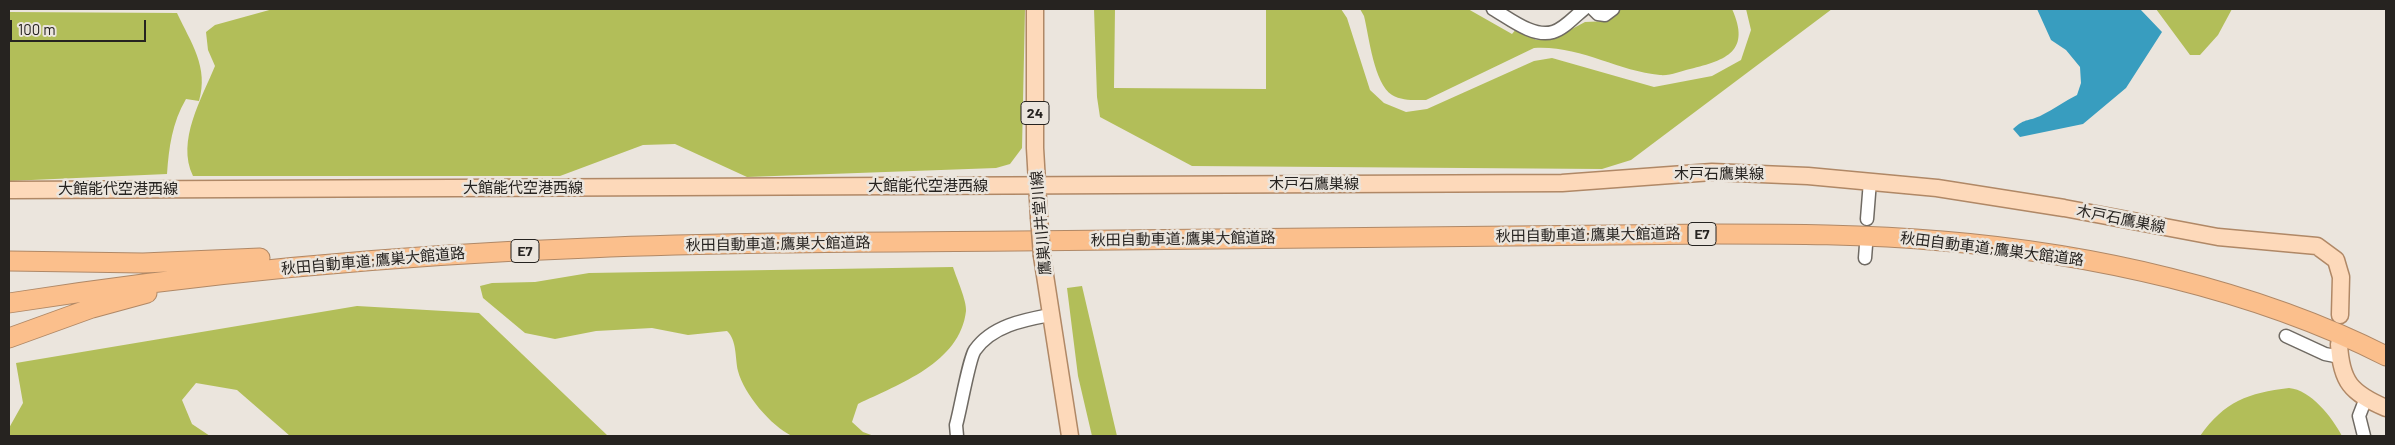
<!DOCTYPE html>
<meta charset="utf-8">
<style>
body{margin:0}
#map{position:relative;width:2395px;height:445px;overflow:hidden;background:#ebe5dd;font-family:Barlow,sans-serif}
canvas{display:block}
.frame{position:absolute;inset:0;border:10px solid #262320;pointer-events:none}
.scale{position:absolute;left:10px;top:20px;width:136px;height:22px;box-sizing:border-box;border:2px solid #262320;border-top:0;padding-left:6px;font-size:15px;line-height:18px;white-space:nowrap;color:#262320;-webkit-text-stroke:4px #ebe5dd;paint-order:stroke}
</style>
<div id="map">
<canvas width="2395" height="445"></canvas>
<div class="frame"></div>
<div class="scale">100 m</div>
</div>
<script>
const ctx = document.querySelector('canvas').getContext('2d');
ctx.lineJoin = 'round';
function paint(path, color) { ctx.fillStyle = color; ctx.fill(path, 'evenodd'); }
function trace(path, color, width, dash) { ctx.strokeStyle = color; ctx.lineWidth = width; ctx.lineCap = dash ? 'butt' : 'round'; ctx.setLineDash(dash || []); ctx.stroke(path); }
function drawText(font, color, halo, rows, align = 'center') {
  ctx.font = font + ' Barlow,"Noto Sans JP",sans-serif'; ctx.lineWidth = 5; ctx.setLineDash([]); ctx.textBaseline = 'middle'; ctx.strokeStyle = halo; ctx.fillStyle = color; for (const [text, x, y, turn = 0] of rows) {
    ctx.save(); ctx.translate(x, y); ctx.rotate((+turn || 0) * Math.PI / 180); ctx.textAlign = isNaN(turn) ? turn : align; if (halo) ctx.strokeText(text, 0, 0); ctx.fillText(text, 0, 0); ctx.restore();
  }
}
paint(new Path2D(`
 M 273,9 L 1025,9 L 1022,148 L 1010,164 L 996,168 L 747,177 L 675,144 L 643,145 L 560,176 L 193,176 C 176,141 202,98 215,66 L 208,50 L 206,32 L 215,25 Z
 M 1094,9 L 1115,9 L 1114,88 L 1266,89 L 1266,9 L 1341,9 L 1347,18 L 1370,90 L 1384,103 L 1406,112 L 1427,109 L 1534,61 L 1552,58 L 1654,87 L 1712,76 L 1741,60 L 1751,30 L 1746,9 L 1832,9 L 1631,160 L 1602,169 L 1192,166 L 1100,117 L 1097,97 Z
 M 1360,9 L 1468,9 L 1512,34 L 1517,28 L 1536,40 L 1555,38 L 1585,22 L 1608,21 L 1616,15 L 1620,9 L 1732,9 C 1751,51 1727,60 1690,69 C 1681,71 1670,76 1660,75 C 1617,71 1579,45 1534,48 L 1426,100 C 1415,100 1402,101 1392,95 C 1374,84 1369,36 1364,16 Z
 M 2156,9 L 2232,9 L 2218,35 L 2200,55 L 2190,55 Z
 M 9,12 L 177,13 C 191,43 209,67 199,101 L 186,99 C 172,123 169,147 167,174 L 9,181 Z
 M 953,267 C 956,277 967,301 966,311 C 960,363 899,384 858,404 L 852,422 L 863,432 L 874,436 L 792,436 C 771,426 744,394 738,371 C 735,358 737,340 727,331 L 688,335 L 652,328 L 596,331 L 555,339 L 525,333 L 483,298 L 480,286 L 492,283 L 535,282 L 589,273 Z
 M 1082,286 L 1117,436 L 1092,436 L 1078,376 L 1067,288 Z
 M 357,306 L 479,313 L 608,436 L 290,436 L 237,390 L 196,383 L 182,400 L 192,424 L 210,436 L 9,436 L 9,428 L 23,403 L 16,363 Z
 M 2289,388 C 2311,390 2332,417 2342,436 L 2200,436 C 2225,401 2248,393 2289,388 Z`), '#b2be59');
paint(new Path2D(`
 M 2037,9 L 2140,9 L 2162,32 L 2126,88 L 2083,124 L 2020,137 L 2013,129 C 2026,117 2029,122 2042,115 C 2054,109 2065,101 2077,95 L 2081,83 L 2080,67 L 2066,50 L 2051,40 Z`), '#389dbf');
const minor = new Path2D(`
 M 1493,9 C 1509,18 1533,38 1553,32 C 1564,29 1575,16 1584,9
 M 1593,9 L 1598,14 L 1605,15 L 1613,9
 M 1867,219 L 1870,181
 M 1865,258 L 1866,245
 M 2286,336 L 2325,354 L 2340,357
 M 957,436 L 956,425 C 960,412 969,358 975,350 C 992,326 1023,320 1050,315
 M 2364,436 L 2359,416 L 2366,398`);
const major = new Path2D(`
 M 1035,9 L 1035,148 L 1039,217
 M 9,190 L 1562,183 L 1712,172 L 1808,176 L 1937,188 L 2064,208 L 2218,237 L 2317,246 L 2336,260 L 2341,277 L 2340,315
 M 1042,256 L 1070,436
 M 2339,344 C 2341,382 2351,393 2386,408`);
const highway = new Path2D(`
 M 9,261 L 143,263 L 260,258
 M 9,303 C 201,273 395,255 589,248 C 731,242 875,242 1017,241 C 1249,239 1480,236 1712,234 C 1789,234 1865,234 1942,241 C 2089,253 2254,289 2386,356
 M 9,338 L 92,308 L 147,293`);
trace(minor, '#6f6a63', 15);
trace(major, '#b08866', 19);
trace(highway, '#b08866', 21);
trace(minor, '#fff', 12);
trace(major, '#fdd9ba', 16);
trace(highway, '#fbbf8c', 19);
const majorBridge = new Path2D(`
 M 1039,217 L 1042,256`);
trace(majorBridge, '#b08866', 19, []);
trace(majorBridge, '#fdd9ba', 16);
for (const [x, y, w] of [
 [1035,113,28],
 [1702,234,28],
 [525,251,28]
]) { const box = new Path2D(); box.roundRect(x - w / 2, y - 11.5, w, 23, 4); ctx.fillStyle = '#ebe5dd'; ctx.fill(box); trace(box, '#262320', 1); }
drawText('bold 14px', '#262320', null, [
 ["24",1035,113],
 ["E7",1702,234],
 ["E7",525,251]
]);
drawText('15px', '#262320', '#ebe5dd', [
 ["木戸石鷹巣線",1719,174],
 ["木戸石鷹巣線",1314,184],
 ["大館能代空港西線",928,186],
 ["大館能代空港西線",523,188],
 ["大館能代空港西線",118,189],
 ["木戸石鷹巣線",2121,219,11],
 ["鷹巣川井堂川線",1041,223,-95],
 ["秋田自動車道;鷹巣大館道路",1588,235,-1],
 ["秋田自動車道;鷹巣大館道路",1183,239,-1],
 ["秋田自動車道;鷹巣大館道路",778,244,-1],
 ["秋田自動車道;鷹巣大館道路",1992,249,7],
 ["秋田自動車道;鷹巣大館道路",373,261,-5]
]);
</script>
